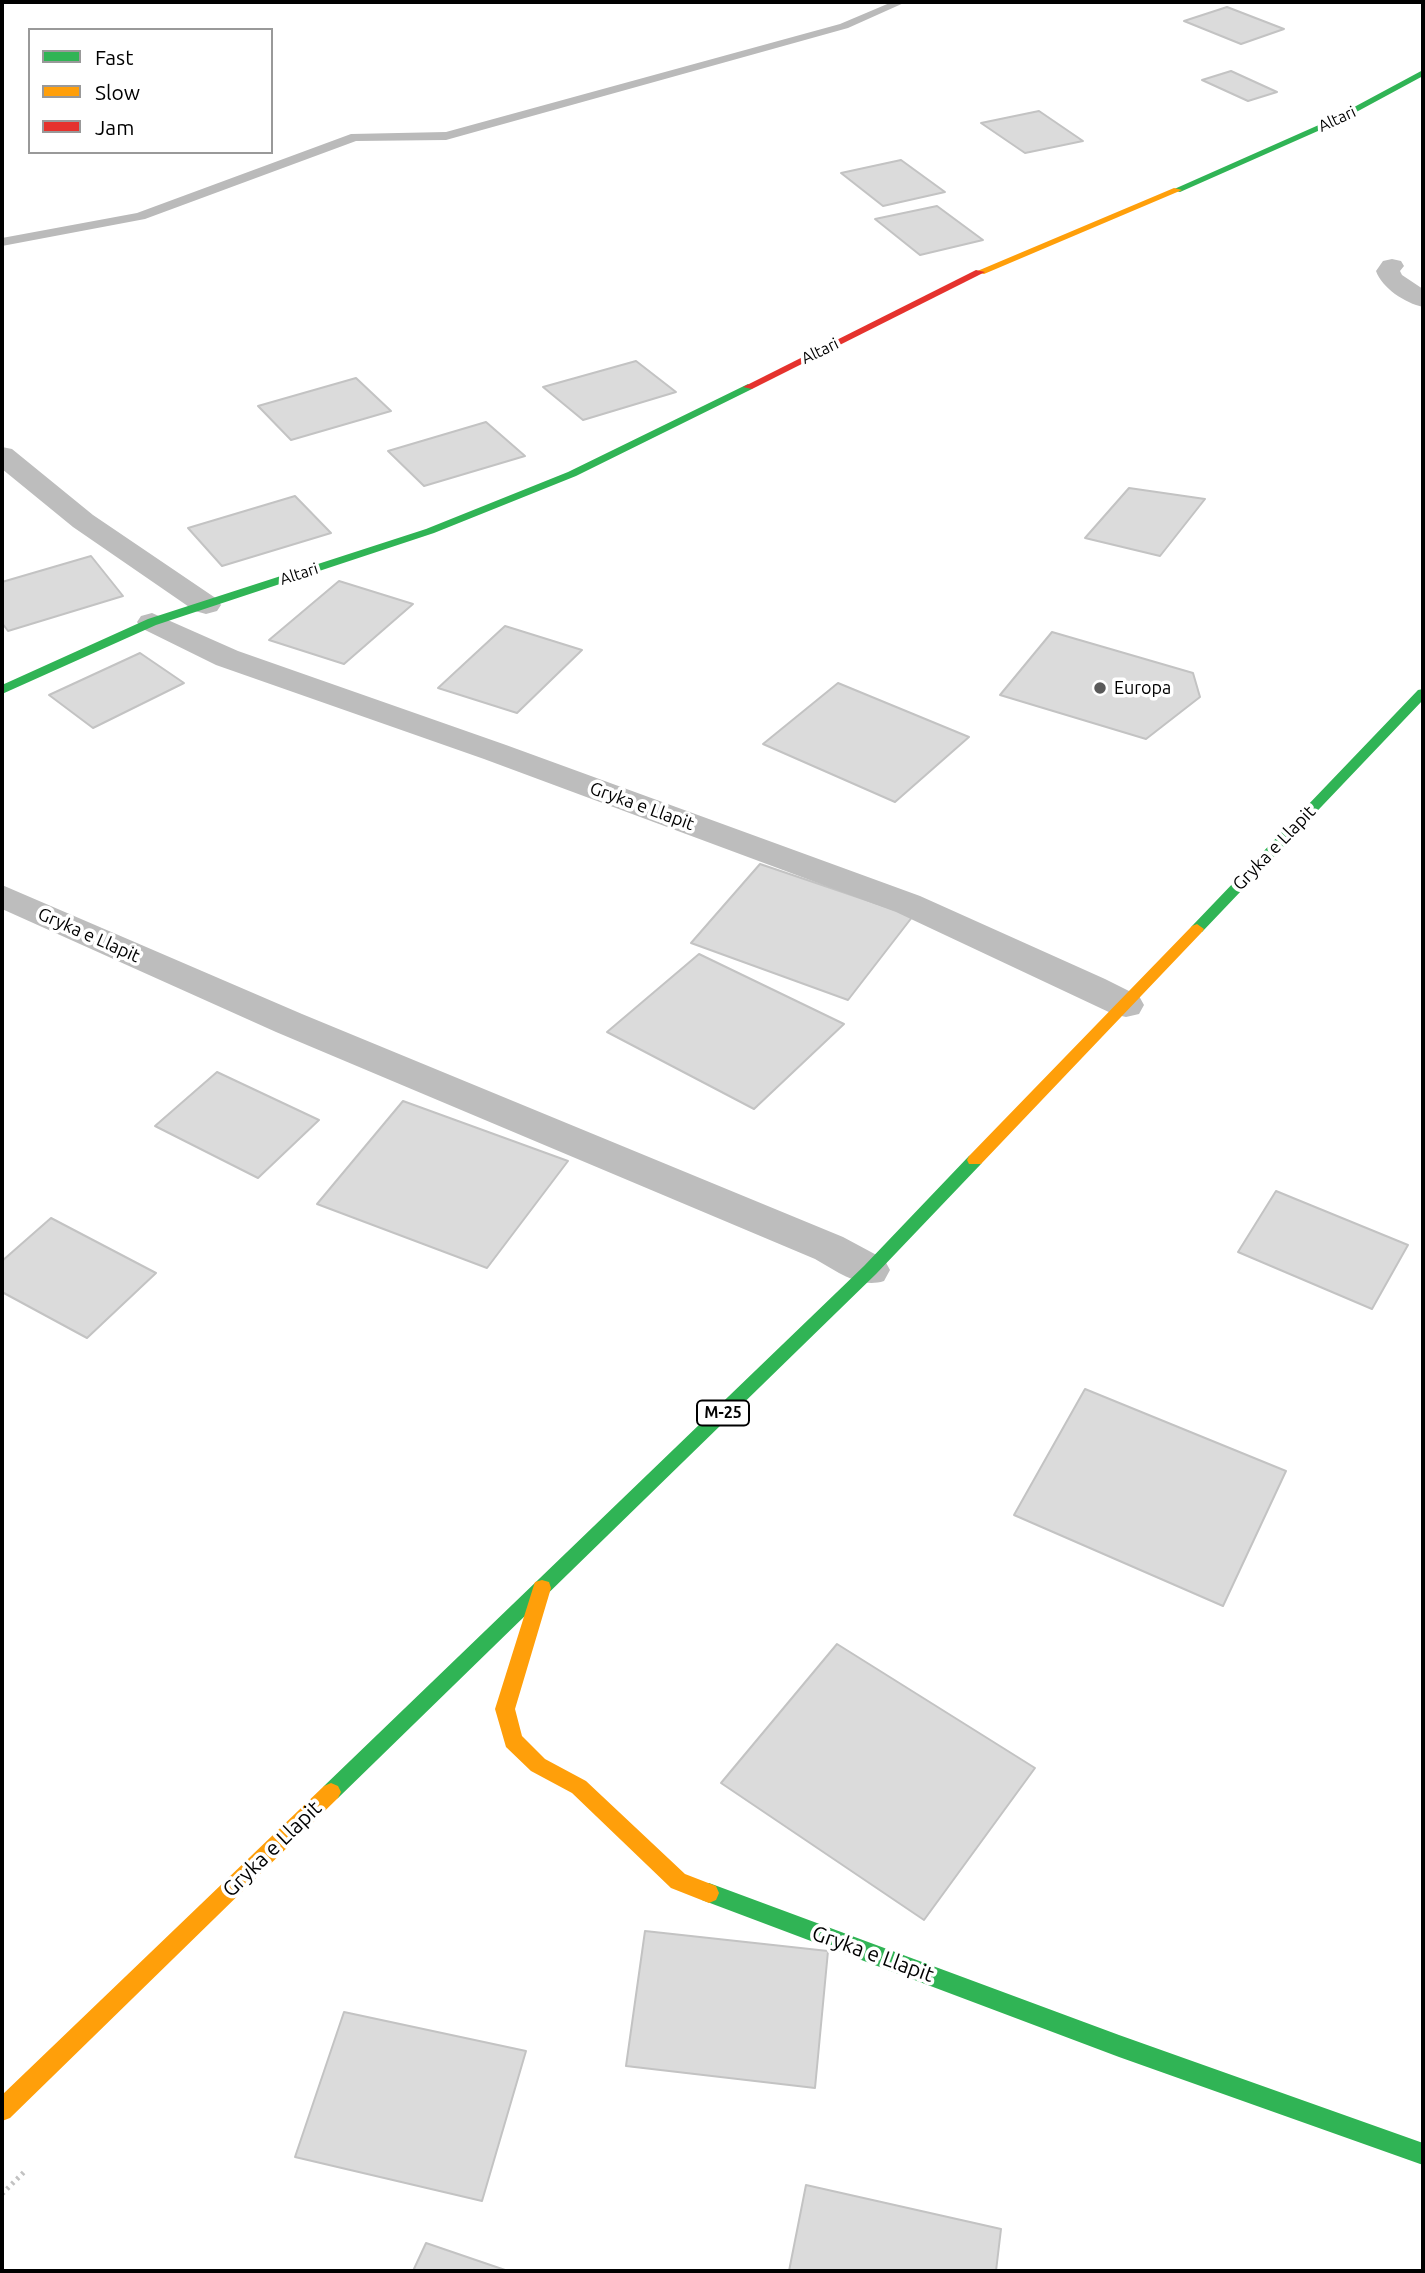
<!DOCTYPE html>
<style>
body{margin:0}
#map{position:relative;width:1425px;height:2273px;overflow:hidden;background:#fff;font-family:Ubuntu,sans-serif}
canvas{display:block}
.frame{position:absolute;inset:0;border:4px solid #000;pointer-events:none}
.legend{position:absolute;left:28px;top:28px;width:245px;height:126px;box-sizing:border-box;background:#fff;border:2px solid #999;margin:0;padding:9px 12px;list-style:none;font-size:21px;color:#000}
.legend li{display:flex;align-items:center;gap:14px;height:35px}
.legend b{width:35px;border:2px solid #999}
</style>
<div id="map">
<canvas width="1425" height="2273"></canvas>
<div class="frame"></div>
<ul class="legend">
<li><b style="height:9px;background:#30b455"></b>Fast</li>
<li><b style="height:9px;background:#ff9f0a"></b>Slow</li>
<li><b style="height:9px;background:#e5322d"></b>Jam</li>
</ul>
</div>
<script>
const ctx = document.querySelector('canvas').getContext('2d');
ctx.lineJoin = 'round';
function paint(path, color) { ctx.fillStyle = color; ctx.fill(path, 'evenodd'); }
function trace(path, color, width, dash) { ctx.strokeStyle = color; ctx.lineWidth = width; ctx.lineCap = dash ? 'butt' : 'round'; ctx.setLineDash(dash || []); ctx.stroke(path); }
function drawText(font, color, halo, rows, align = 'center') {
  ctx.font = font + ' Ubuntu,sans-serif'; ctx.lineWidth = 7; ctx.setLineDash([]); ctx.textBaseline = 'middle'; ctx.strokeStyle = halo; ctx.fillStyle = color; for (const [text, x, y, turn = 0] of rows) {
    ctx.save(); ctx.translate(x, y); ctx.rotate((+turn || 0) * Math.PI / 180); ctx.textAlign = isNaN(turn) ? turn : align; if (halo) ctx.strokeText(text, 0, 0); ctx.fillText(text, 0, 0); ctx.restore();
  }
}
paint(new Path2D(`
 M 892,2 L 906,2 L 848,28 L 446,140 L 356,141 L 145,219 L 2,246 L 2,238 L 137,213 L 351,134 L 446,132 L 840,24 Z`), '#bababa');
const building = new Path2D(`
 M 1227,7 L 1284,29 L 1241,44 L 1184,21 Z
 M 1231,71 L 1277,92 L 1248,101 L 1202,80 Z
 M 1039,111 L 1083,141 L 1025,153 L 981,123 Z
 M 901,160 L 945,192 L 883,206 L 841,173 Z
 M 937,206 L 983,240 L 920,255 L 875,219 Z
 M 636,361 L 676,392 L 583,420 L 543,387 Z
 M 356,378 L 391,411 L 291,440 L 258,406 Z
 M 486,422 L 525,456 L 424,486 L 388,451 Z
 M 1129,488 L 1205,499 L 1160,556 L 1085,538 Z
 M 295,496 L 331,533 L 222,566 L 188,528 Z
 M 91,556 L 123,596 L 8,631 L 2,623 L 2,582 Z
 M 339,581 L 413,604 L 344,664 L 269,640 Z
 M 505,626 L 582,650 L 517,713 L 438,688 Z
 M 1052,632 L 1193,673 L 1200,697 L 1146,739 L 1000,695 Z
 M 140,653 L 184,683 L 93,728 L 49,695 Z
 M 838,683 L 969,737 L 895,802 L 763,744 Z
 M 760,864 L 913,916 L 848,1000 L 691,943 Z
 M 699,954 L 844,1024 L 754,1109 L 607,1032 Z
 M 217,1072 L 319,1120 L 258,1178 L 155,1126 Z
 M 403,1101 L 568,1161 L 487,1268 L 317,1204 Z
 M 1276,1191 L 1408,1245 L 1372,1309 L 1238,1252 Z
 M 51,1218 L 156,1273 L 87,1338 L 2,1292 L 2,1261 Z
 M 1085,1389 L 1286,1471 L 1223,1606 L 1014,1515 Z
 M 837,1644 L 1035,1768 L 924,1920 L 721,1783 Z
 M 645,1931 L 828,1951 L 815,2088 L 626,2066 Z
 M 344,2012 L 526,2051 L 482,2201 L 295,2157 Z
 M 806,2185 L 1001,2229 L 996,2271 L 789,2271 Z
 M 426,2243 L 508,2271 L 413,2271 Z`);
paint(building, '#dbdbdb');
trace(building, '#c3c3c3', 2);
trace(new Path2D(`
 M 2,2194 L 25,2171`), '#c2c2c2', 5, [2.5, 4.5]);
paint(new Path2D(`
 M 1392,259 L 1401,261 L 1404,266 L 1400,271 L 1402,275 L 1423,289 L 1423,307 C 1405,303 1382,288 1376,271 L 1383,261 Z
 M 2,447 L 12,449 L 93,515 L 217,599 L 221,605 L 217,611 L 206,614 L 195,611 L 73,527 L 2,469 Z
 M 152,613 L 238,651 L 506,745 L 920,896 L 1105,979 L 1139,996 L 1144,1005 L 1139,1014 L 1126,1017 L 1113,1014 L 896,912 L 484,759 L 216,665 L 141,628 L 137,622 L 141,616 Z
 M 2,885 L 302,1014 L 843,1237 L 884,1259 L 890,1270 L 884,1281 C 859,1289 837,1271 815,1259 L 276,1032 L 2,909 Z`), '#bdbdbd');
paint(new Path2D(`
 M 1423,70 L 1423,76 L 1336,123 L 1180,192 L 1172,190 L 1330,120 Z
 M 748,384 L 753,387 L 752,389 L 576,476 L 434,533 L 156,625 L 2,694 L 2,685 L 148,619 L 426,529 L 568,472 Z
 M 1423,689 L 1423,700 L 1202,932 L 1192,932 L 1190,929 L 1192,926 L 1418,690 Z
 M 975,1154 L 981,1156 L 983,1160 L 981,1164 L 876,1274 L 338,1798 L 331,1801 L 324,1798 L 321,1792 L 324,1786 L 864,1266 L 969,1156 Z
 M 709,1883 L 1119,2035 L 1423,2143 L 1423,2165 L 1119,2057 L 702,1900 L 699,1893 L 702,1886 Z`), '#30b455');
paint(new Path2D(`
 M 1174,188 L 1182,190 L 984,274 L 975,272 Z
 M 1197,924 L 1204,929 L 1202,932 L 981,1164 L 969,1164 L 967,1160 L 969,1156 L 1192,926 Z
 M 542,1580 L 549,1582 L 551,1588 L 515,1709 L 522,1736 L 545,1759 L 586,1781 L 685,1874 L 716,1886 L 719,1893 L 716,1900 L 709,1903 L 671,1888 L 572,1793 L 531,1771 L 506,1747 L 495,1709 L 533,1588 L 535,1582 Z
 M 331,1783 L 338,1786 L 341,1792 L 338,1798 L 10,2118 L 2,2121 L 2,2095 L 324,1786 Z`), '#ff9f0a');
paint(new Path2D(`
 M 976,270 L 985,272 L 752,389 L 743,387 Z`), '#e5322d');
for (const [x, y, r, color] of [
 [1100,688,7,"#595959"]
]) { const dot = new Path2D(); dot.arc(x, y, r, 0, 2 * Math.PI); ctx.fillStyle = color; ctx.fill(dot); trace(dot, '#fff', 2.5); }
drawText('16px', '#000', '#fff', [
 ["Altari",1337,119,-25],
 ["Altari",820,351,-26],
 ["Altari",299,574,-18]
]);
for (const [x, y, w] of [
 [723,1413,52]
]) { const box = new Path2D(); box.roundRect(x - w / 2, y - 12.5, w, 25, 5); ctx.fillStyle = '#fff'; ctx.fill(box); trace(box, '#000', 2); }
drawText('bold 16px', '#000', null, [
 ["M-25",723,1413]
]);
drawText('18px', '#000', '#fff', [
 ["Europa",1114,688]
], 'left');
drawText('18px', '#000', '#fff', [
 ["Gryka e Llapit",642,806,20],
 ["Gryka e Llapit",1274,848,-46],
 ["Gryka e Llapit",89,935,24]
]);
drawText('21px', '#000', '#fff', [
 ["Gryka e Llapit",272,1849,-44],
 ["Gryka e Llapit",873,1954,20]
]);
</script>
